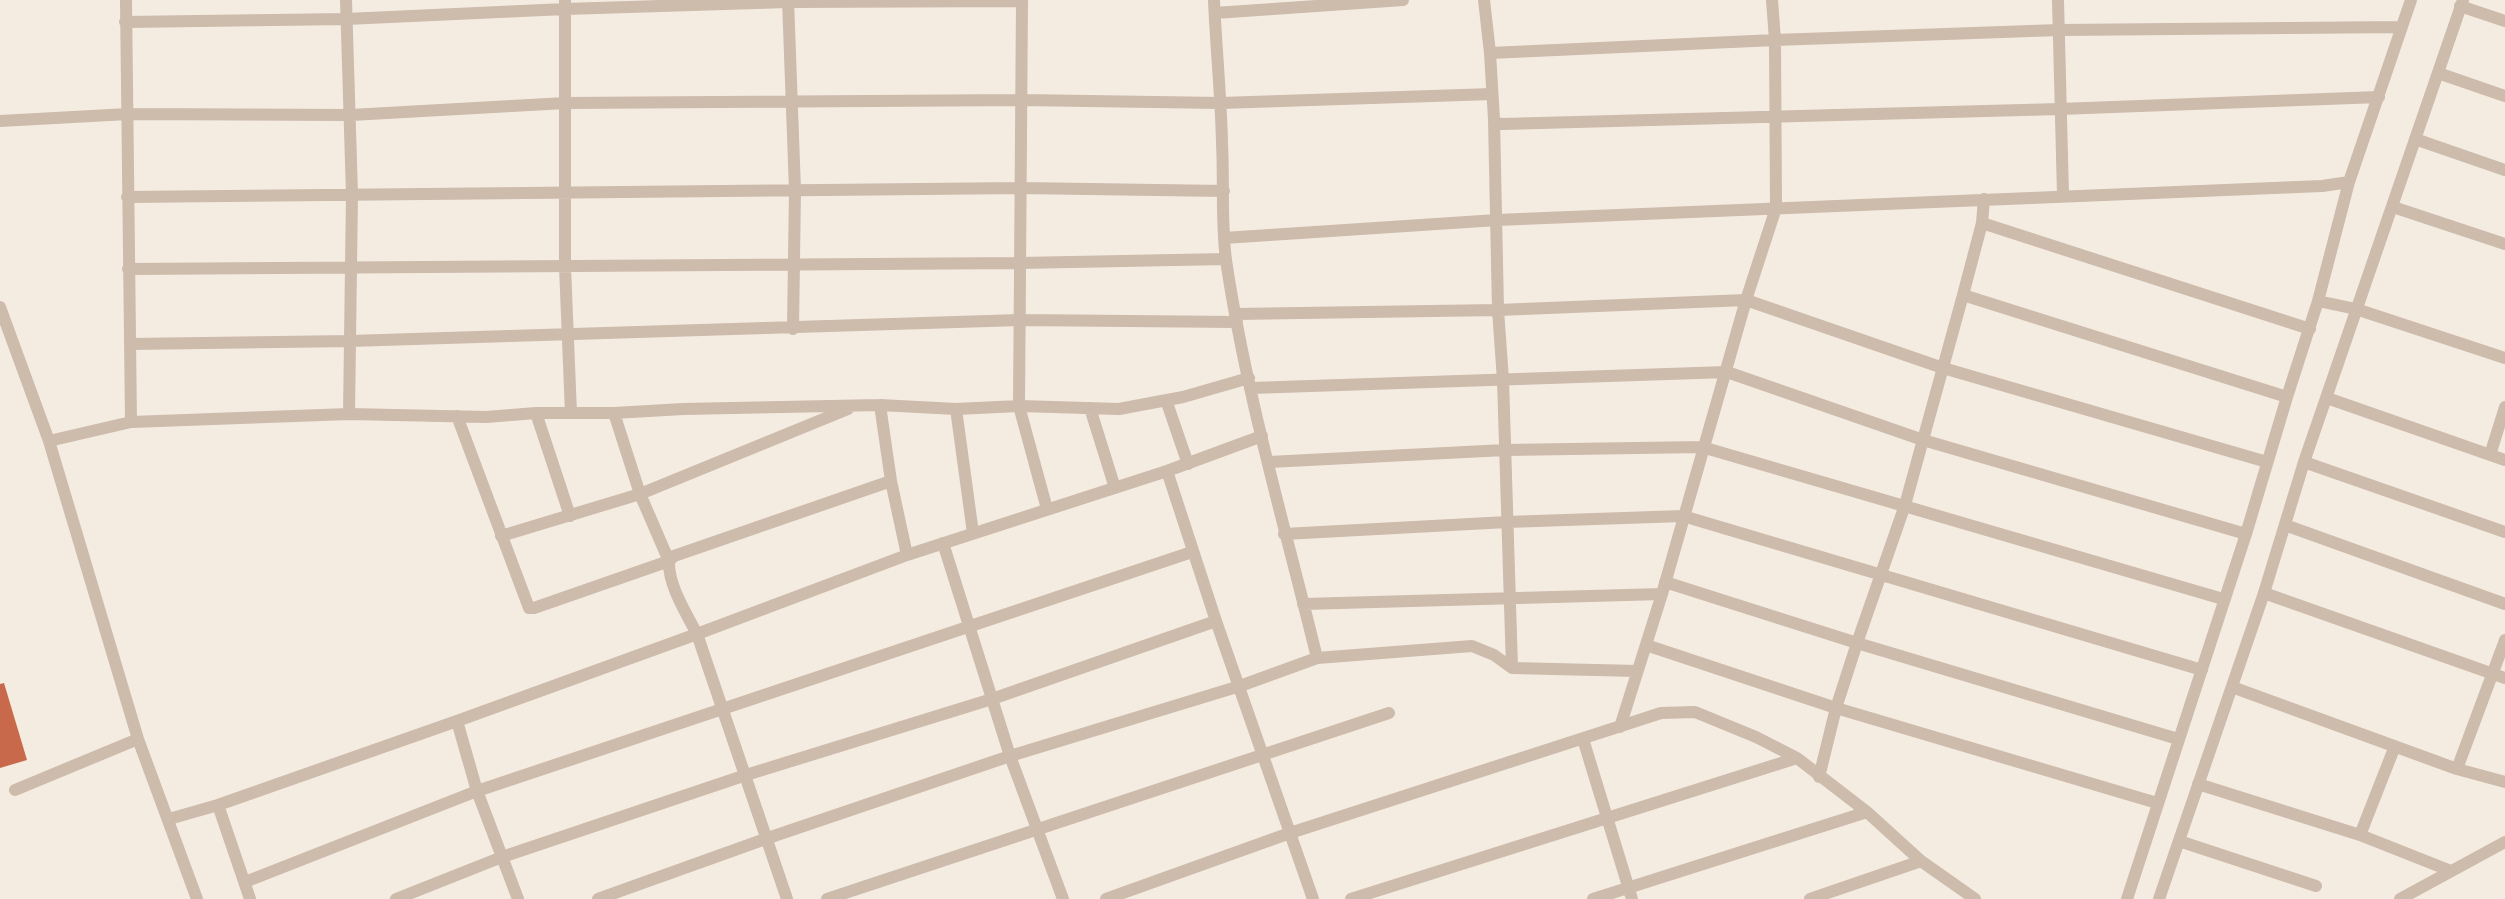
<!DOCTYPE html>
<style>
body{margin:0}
canvas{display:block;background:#f4ebe1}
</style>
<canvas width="2505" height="899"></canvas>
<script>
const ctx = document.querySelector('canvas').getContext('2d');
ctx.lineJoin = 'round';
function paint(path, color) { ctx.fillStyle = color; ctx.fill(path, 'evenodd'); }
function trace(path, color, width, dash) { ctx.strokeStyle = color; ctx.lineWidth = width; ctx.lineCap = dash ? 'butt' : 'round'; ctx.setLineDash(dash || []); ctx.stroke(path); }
paint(new Path2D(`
 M 4,683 L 27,760 L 0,768 L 0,684 Z`), '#c8694b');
trace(new Path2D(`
 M 126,0 L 131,422
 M 346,0 L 352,194 L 349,414
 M 565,0 L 565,267 L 571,413
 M 788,0 L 795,190 L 793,329
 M 1022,0 L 1019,406 L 1047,509
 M 1214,0 C 1216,48 1221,96 1222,143 C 1224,182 1221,222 1226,260 C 1246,395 1285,526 1317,658
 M 1484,0 L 1490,53 L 1494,119 L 1496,123 L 1502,124 L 2060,109 L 2379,97
 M 2058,0 L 2063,195
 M 2460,6 L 2505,21
 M 1215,13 L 1403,0
 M 125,22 L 346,19 L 565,9 L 788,2 L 1022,1
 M 1490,53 L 1775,40 L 2059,30 L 2402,27
 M 2438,73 L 2505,96
 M 1494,119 L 1498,310 L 1503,380 L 1512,668
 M 0,121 L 128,114 L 351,115 L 565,103 L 1022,100 L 1221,103 L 1492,94
 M 2415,139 L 2505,170
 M 127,197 L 1021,188 L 1224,191
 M 2393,207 L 2505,244
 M 1982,223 L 2310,329
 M 1224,238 L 1497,220 L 2322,186 L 2349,182
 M 128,269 L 1020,263 L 1226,259
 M 1963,295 L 1982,223 L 1984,199
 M 2318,301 L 2356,309 L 2505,358
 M 0,307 L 49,441 L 138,739 L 197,899
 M 1235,314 L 1498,310 L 1746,300 L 1943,368 L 2267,462
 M 130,344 L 350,341 L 1020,320 L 1237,322
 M 1251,388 L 1727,372 L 1923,440 L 2246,534
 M 2327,398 L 2505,460
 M 1166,400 L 1188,464
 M 880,405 L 891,481 L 907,555
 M 1090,408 L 1115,488
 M 956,409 L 973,533
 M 536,413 L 570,516
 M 614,413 L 640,494 L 669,561 C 668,585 686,613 697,634 L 787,899
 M 457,416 L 529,608 L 534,608 L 669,561 L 674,556 L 891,481
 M 49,441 L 131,422 L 349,414 L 486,417 L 536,413 L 614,413 L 683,409 L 880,405 L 956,409 L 1019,406 L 1119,409 L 1183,397 L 1249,378
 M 2490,455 L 2505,407
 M 1269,462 L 1505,450 L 1702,447 L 2223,599
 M 2304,462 L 2505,532
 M 1167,471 L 1216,621 L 1313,899
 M 2285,525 L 2505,604
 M 1284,534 L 1507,522 L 1683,516 L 2202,670
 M 501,536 L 640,494 L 848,409
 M 943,543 L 1010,756 L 1063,899
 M 1665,582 L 1857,643 L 2178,739
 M 2264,593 L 2505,678
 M 1303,604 L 1662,594
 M 1646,645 L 1836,708 L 2157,803
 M 2232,687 L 2457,769 L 2505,782
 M 457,721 L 477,791 L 518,899
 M 1620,727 L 1662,594 L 1746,300 L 1776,208 L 1775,40 L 1772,0
 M 1583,739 L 1632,899
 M 2457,769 L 2505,640
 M 1819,777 L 1836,708 L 1857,643 L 1905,505 L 1963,295 L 2287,397
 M 2198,784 L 2360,835 L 2451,871
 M 15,790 L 138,739
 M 218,805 L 250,899
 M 169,819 L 218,805 L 457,721 L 697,634 L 907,555 L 1167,471 L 1262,436
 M 2360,835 L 2395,746
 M 2179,841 L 2316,886
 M 245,882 L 477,791 L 1192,552
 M 396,899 L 502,857 L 746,775 L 992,699 L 1216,621
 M 598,899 L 768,838 L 1010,756 L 1240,686 L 1317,658 L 1472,646 L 1494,655 L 1512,668 L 1637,671
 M 827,899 L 1389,713
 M 1106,899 L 1290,833 L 1661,713 L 1695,712 L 1756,737 L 1797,758 L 1867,812 L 1921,861 L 1975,899
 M 1351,899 L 1797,758
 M 1593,899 L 1867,812
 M 1810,899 L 1921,861
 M 2127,899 L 2246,534 L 2287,397 L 2318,301 L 2349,182 L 2411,0
 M 2159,899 L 2264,593 L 2304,462 L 2463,0
 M 2400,899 L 2505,842`), '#cdbbac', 12);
</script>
